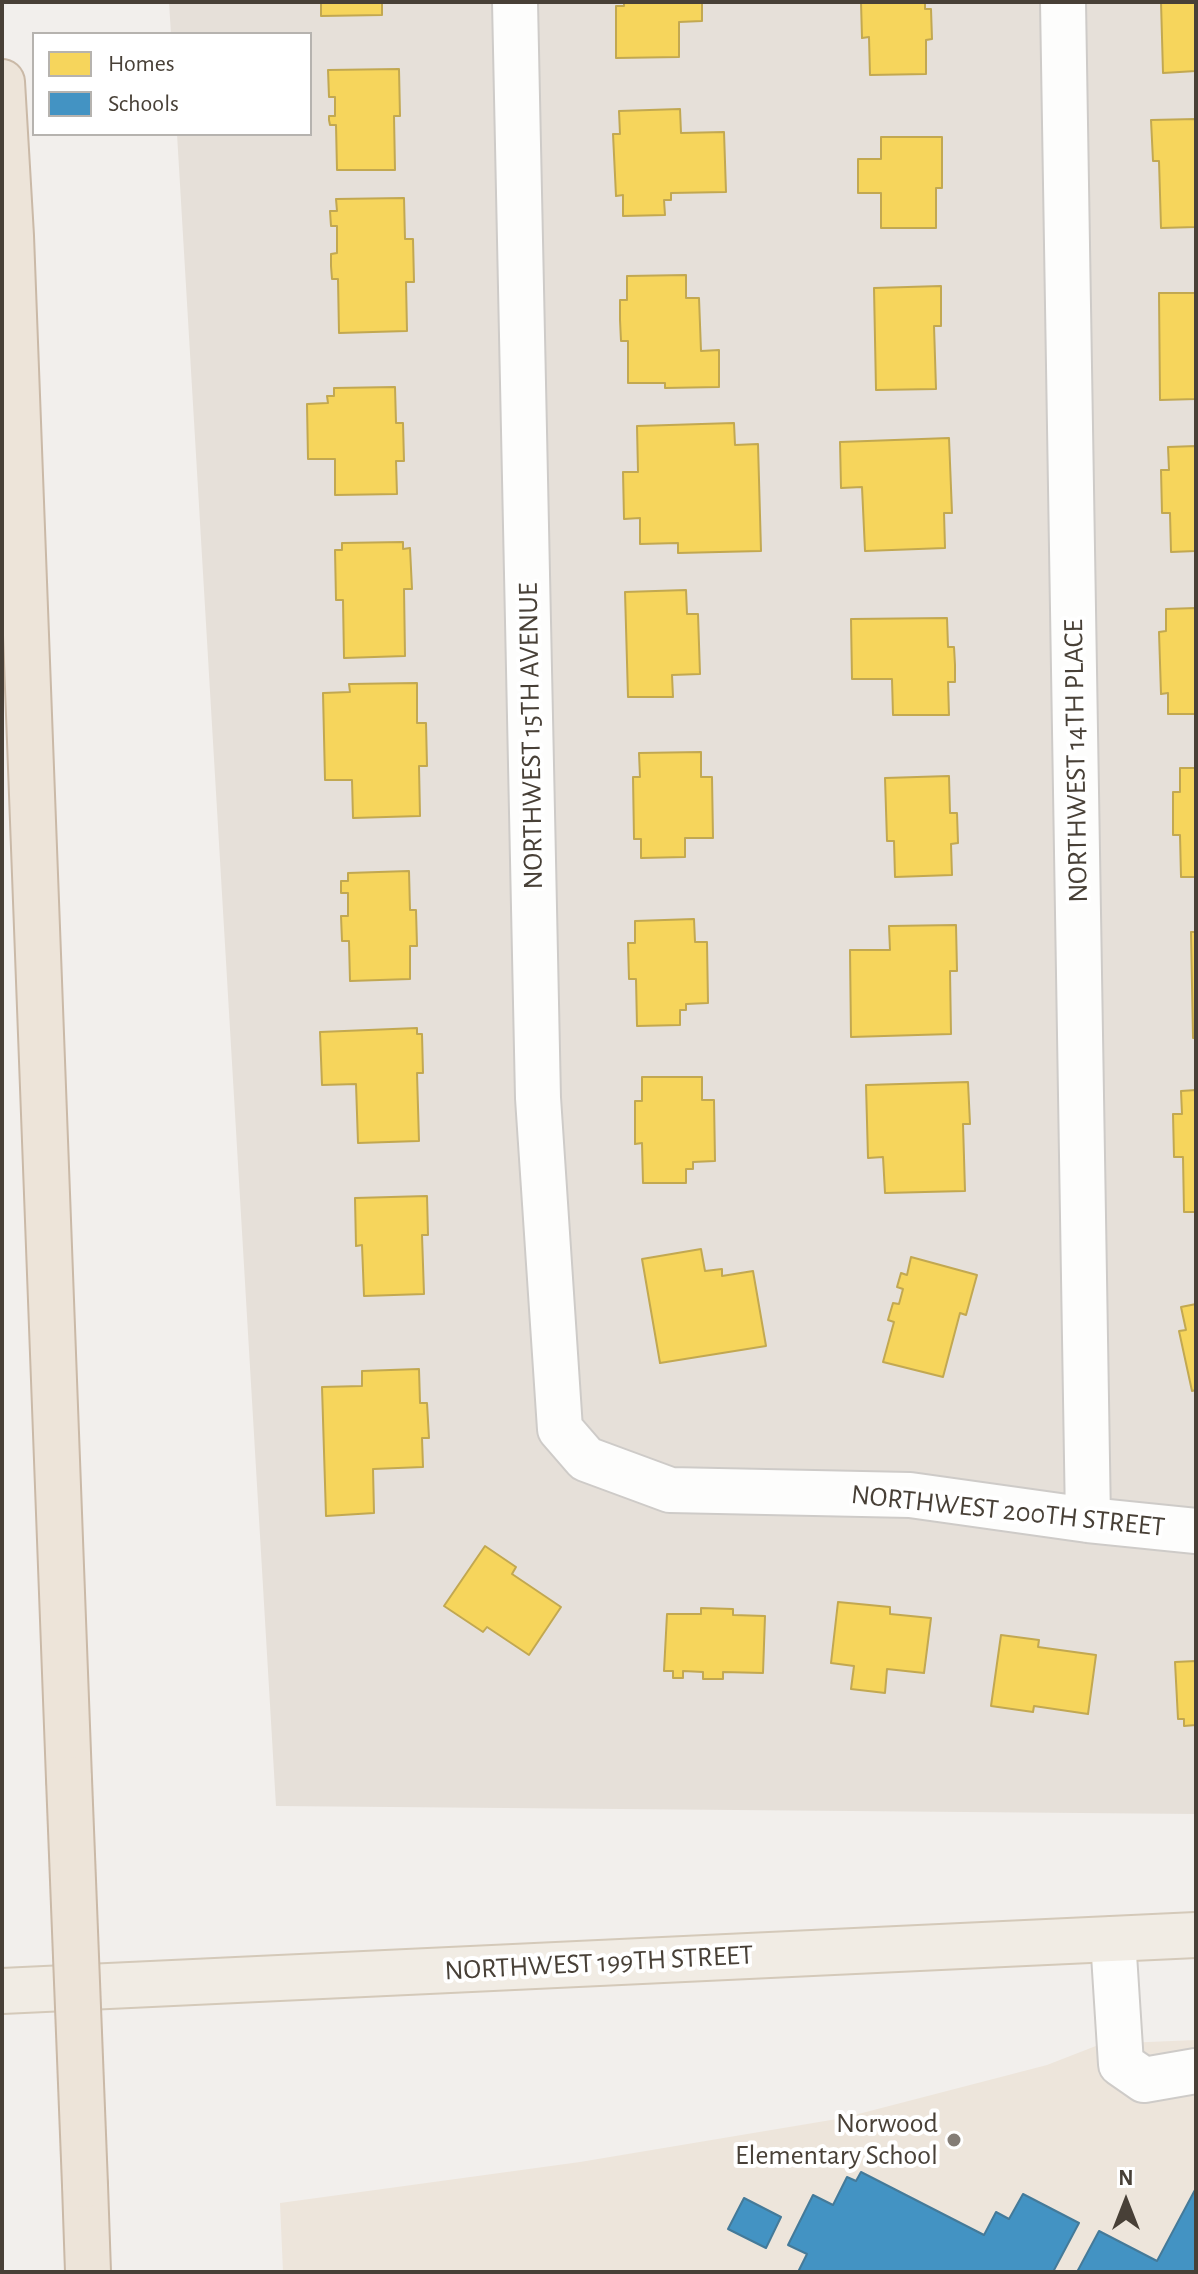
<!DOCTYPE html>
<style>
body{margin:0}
#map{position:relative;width:1198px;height:2274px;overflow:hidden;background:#f2efec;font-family:"Alegreya Sans",sans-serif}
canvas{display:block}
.frame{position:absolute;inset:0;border:4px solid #484037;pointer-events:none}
.legend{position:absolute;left:32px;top:32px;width:280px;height:104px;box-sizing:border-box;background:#fff;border:2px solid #b6b3af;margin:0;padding:10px 14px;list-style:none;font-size:24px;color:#484037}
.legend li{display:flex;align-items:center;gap:16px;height:40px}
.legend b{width:40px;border:2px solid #b6b3af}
.north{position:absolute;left:1086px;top:2162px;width:80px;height:80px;-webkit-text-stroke:6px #fff;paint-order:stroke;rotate:0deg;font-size:22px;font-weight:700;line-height:32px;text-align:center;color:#484037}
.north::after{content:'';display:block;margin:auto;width:28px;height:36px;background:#484037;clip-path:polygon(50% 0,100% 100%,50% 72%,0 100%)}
</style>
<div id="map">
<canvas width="1198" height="2274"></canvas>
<div class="frame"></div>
<ul class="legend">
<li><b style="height:22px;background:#f6d55c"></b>Homes</li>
<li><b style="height:22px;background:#4393c3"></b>Schools</li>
</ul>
<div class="north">N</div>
</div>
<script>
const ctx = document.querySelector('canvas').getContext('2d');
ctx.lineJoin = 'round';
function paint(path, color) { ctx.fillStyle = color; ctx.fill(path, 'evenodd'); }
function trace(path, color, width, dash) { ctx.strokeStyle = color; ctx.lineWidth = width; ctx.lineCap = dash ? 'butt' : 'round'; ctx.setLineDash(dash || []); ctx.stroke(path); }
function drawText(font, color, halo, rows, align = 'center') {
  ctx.font = font + ' "Alegreya Sans",sans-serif'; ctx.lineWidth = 8; ctx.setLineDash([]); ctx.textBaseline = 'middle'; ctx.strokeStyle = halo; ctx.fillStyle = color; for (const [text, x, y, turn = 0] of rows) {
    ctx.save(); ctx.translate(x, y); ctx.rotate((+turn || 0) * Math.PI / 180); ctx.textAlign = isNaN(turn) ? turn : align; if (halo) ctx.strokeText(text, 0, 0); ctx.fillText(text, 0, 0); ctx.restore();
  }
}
paint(new Path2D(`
 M 169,2 L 1196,2 L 1196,1814 L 276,1806 L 177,134 L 310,134 L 310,34 L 171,34 Z`), '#e6e0d9');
paint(new Path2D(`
 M 1196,2040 L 1196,2272 L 283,2272 L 280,2203 L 580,2162 L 843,2118 L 1047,2065 L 1101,2044 Z`), '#ede5db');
const homes = new Path2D(`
 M 321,2 L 382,2 L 382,15 L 321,16 Z
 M 624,2 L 702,2 L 702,21 L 679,22 L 679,57 L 616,58 L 616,6 L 624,6 Z
 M 861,2 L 925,2 L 925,9 L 931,9 L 932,39 L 926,40 L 926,74 L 870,75 L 869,37 L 862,38 Z
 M 1161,2 L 1196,2 L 1196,71 L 1163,73 Z
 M 399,69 L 400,116 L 394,116 L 395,170 L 337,170 L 336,125 L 330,125 L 329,120 L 329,116 L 335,116 L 335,97 L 329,97 L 328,70 Z
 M 680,109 L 681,133 L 724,132 L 726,192 L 671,193 L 671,200 L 664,200 L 665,215 L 623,216 L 623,195 L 616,196 L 613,134 L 620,134 L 619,111 Z
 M 1196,119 L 1196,227 L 1161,228 L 1159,161 L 1153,161 L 1151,120 Z
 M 881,137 L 942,137 L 942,188 L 936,188 L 936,228 L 881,228 L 881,193 L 858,193 L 858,159 L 881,159 Z
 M 404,198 L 405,239 L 413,239 L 414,282 L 406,282 L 407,331 L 339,333 L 338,279 L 332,279 L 331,266 L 331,254 L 337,253 L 337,226 L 331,226 L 330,211 L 337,211 L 336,199 Z
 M 686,275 L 686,298 L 699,298 L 701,351 L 719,350 L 719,387 L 665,388 L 665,383 L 628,383 L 628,341 L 621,341 L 620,320 L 620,300 L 627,300 L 627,276 Z
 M 941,286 L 941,326 L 934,326 L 936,389 L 876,390 L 874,288 Z
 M 1159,293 L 1196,293 L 1196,399 L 1160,400 Z
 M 395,387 L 396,423 L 403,423 L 404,461 L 396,461 L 397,494 L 335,495 L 335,459 L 308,459 L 307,404 L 328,403 L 327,396 L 334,396 L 334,388 Z
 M 734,423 L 735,445 L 758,444 L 761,551 L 678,553 L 678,543 L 640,544 L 640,518 L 624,519 L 623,472 L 638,472 L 637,426 Z
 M 949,438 L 952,513 L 944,513 L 945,548 L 865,551 L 862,487 L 841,488 L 840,442 Z
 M 1196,446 L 1196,551 L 1171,552 L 1170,513 L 1162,513 L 1161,470 L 1169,470 L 1168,447 Z
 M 403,542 L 403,549 L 410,548 L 412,589 L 404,589 L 405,656 L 344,658 L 343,600 L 336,600 L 335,550 L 342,550 L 342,543 Z
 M 686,590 L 687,614 L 698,614 L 700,674 L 672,675 L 673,697 L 628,697 L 625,592 Z
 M 1196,608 L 1196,714 L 1168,714 L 1168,693 L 1161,694 L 1159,632 L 1166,631 L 1166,609 Z
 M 947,618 L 948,647 L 954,647 L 955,665 L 955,682 L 948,682 L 949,715 L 893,715 L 892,679 L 852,679 L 851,619 Z
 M 417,683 L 417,723 L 426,723 L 427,766 L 419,766 L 420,816 L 353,818 L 352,780 L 325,780 L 323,693 L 350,692 L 349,684 Z
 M 701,752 L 701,777 L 712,777 L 713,838 L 685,838 L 685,857 L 641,858 L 641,839 L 634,839 L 633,777 L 640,777 L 639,753 Z
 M 1180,768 L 1196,768 L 1196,877 L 1181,877 L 1180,835 L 1173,835 L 1173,792 L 1180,792 Z
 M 949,776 L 950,813 L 957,813 L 958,843 L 951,844 L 952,875 L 895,877 L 894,841 L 887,841 L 885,778 Z
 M 409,871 L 410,910 L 416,910 L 417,946 L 410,946 L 410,979 L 350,981 L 349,941 L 342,941 L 341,916 L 348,916 L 348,893 L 341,893 L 341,881 L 348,881 L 348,873 Z
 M 694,919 L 695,942 L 707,942 L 708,1003 L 686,1004 L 686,1010 L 680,1010 L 680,1025 L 637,1026 L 636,979 L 629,979 L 628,943 L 635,943 L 635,921 Z
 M 956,925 L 957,971 L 950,971 L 951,1034 L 851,1037 L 850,950 L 890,950 L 889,926 Z
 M 1191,932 L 1196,932 L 1196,1038 L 1193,1038 Z
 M 417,1028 L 417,1034 L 422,1034 L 423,1073 L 417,1073 L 419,1141 L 358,1143 L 356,1084 L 322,1085 L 320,1032 Z
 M 642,1077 L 702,1077 L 702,1100 L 714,1100 L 715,1161 L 693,1162 L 693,1169 L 686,1169 L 686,1183 L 643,1183 L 642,1143 L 635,1144 L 635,1101 L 642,1101 Z
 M 968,1082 L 970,1124 L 963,1124 L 965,1191 L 885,1193 L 883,1157 L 868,1158 L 866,1085 Z
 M 1196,1090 L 1196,1212 L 1184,1212 L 1183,1157 L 1174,1157 L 1173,1114 L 1182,1114 L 1181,1091 Z
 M 427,1196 L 428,1235 L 422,1235 L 424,1294 L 364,1296 L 362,1245 L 356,1246 L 355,1198 Z
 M 701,1249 L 705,1271 L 722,1269 L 722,1276 L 753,1271 L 766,1346 L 660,1363 L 642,1259 Z
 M 911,1257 L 977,1275 L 966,1315 L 960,1313 L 943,1377 L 883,1362 L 894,1322 L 888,1320 L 893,1303 L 899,1304 L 903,1289 L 897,1287 L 901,1273 L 907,1275 Z
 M 1196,1304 L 1196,1390 L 1192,1391 L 1179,1331 L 1186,1330 L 1181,1307 Z
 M 419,1369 L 420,1403 L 427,1403 L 429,1438 L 422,1438 L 423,1467 L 373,1469 L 374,1513 L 326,1516 L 322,1387 L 362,1386 L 362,1371 Z
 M 485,1546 L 516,1567 L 512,1574 L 561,1607 L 529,1655 L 487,1627 L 483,1632 L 444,1606 Z
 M 838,1602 L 890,1607 L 890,1614 L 931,1618 L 924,1673 L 887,1669 L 885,1693 L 851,1689 L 854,1666 L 831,1663 Z
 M 701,1608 L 733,1609 L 733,1615 L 765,1616 L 763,1673 L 723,1672 L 723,1679 L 703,1679 L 703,1672 L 683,1671 L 683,1678 L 673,1678 L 673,1671 L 664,1671 L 667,1614 L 701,1614 Z
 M 1001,1635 L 1039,1640 L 1038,1647 L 1096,1655 L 1088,1714 L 1034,1706 L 1033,1712 L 991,1706 Z
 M 1196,1661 L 1196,1725 L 1184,1726 L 1184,1719 L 1178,1719 L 1175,1662 Z`);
paint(homes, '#f6d55c');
trace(homes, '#c2a851', 2);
const schools = new Path2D(`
 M 861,2172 L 984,2235 L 996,2212 L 1009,2219 L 1023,2194 L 1079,2223 L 1053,2272 L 798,2272 L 807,2254 L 788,2245 L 813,2195 L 833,2205 L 847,2177 L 856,2181 Z
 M 1196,2188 L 1196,2272 L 1077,2272 L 1099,2231 L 1157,2261 Z
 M 744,2198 L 781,2217 L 766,2248 L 728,2229 Z`);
paint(schools, '#4393c3');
trace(schools, '#447a99', 2);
const minor = new Path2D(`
 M 515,2 L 538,1098 L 560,1429 L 586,1459 L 670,1490 L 910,1495 L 1088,1520 L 1196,1531
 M 1063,2 L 1088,1520
 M 1113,1939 L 1121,2064 L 1144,2080 L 1196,2071`);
const major = new Path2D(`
 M 2,1991 L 1196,1935`);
const highway = new Path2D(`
 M 2,82 L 11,236 L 69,1779
 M 85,2185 L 88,2272`);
trace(minor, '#cecbc8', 48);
trace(major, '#d4c9b9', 48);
trace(highway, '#cab9a7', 48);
trace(minor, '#fdfdfc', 44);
trace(major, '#f1ece4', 44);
trace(highway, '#ede4d9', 44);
const highwayBridge = new Path2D(`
 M 69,1779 L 85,2185`);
trace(highwayBridge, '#cab9a7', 48, []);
trace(highwayBridge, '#ede4d9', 44);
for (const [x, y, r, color] of [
 [954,2140,8,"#847d76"]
]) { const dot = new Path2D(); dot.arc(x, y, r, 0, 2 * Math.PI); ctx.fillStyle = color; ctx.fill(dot); trace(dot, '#fff', 3); }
drawText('28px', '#484037', '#fff', [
 ["NORTHWEST 15TH AVENUE",531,736,-91],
 ["NORTHWEST 14TH PLACE",1076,761,-91],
 ["NORTHWEST 200TH STREET",1008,1511,6],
 ["NORTHWEST 199TH STREET",599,1963,-3]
]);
drawText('28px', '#484037', '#fff', [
 ["Norwood",938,2124],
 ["Elementary School",938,2156]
], 'right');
</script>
